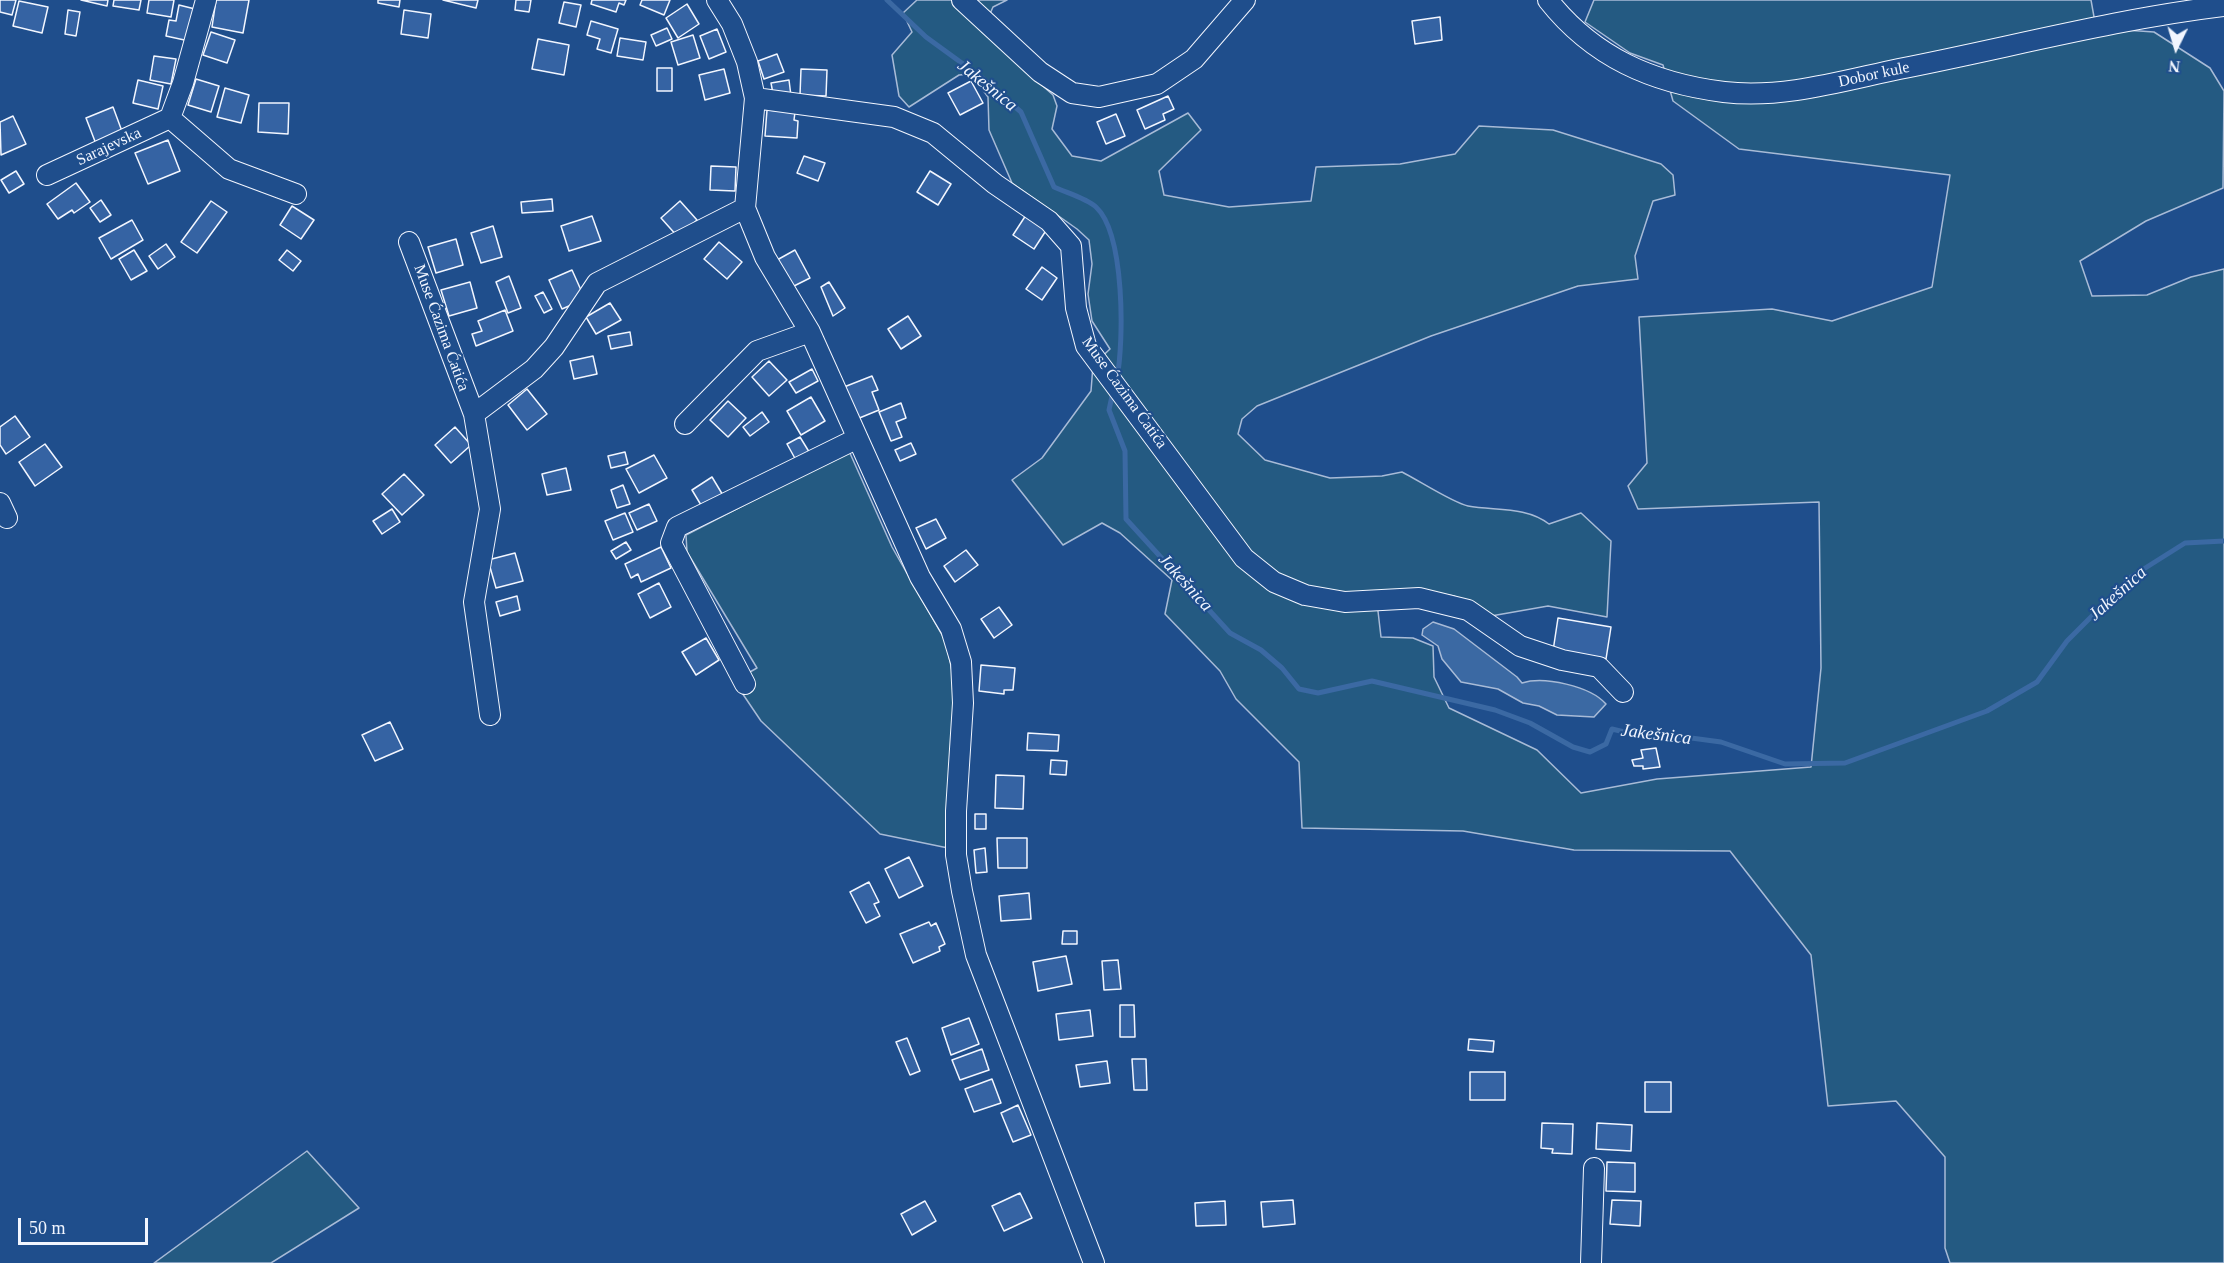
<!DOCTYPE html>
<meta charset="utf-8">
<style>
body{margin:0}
#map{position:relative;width:2224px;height:1263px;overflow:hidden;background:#1f4e8c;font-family:"Times New Roman",serif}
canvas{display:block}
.north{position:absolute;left:2146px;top:18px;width:60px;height:60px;-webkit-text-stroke:4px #1f4e8c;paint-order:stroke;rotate:185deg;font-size:16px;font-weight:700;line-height:24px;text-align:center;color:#f2f6ff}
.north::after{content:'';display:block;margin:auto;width:21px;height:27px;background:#f2f6ff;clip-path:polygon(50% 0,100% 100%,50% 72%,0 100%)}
.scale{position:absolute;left:18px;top:1218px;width:130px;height:27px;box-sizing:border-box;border:3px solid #f2f6ff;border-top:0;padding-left:8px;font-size:18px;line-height:21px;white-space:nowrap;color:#f2f6ff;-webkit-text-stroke:4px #1f4e8c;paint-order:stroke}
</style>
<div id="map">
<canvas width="2224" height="1263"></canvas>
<div class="north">N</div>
<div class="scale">50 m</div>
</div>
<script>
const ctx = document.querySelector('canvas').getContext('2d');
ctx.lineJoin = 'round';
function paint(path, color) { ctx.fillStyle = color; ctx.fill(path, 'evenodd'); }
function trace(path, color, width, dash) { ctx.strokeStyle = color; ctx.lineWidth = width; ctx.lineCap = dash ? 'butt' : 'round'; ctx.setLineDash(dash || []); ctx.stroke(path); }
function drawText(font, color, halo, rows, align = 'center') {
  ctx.font = font + ' "Times New Roman",serif'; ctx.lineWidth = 4.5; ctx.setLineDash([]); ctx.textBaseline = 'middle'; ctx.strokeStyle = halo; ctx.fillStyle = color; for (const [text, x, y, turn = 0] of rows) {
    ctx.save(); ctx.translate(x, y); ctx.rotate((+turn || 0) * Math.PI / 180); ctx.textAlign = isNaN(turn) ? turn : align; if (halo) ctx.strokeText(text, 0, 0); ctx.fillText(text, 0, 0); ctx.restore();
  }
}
const green = new Path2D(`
 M 917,0 L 1007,0 L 993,7 L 982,32 L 1053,95 L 1057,106 L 1052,129 L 1072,156 L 1101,161 L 1188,113 L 1201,130 L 1159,171 L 1164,195 L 1229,207 L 1311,201 L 1316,167 L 1400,164 L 1455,154 L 1479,126 L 1553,130 L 1661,164 L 1673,175 L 1675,195 L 1653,201 L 1635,256 L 1638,279 L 1578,286 L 1431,336 L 1257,406 L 1242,419 L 1238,434 L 1265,460 L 1330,478 L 1382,476 L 1402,472 C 1418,480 1453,503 1468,506 C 1495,511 1526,506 1549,524 L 1581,513 L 1611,541 L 1607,617 L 1548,606 L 1491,616 L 1454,596 L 1426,591 L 1376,594 L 1381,637 L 1413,638 L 1433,646 L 1434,677 L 1449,708 L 1537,750 L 1581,793 L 1657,779 L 1811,767 L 1821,668 L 1819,502 L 1638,509 L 1628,486 L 1647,463 L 1639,317 L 1772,309 L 1832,321 L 1932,287 L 1950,175 L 1739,149 L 1673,101 L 1663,65 L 1630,53 L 1585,22 L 1594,0 L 2091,0 L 2096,28 L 2154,32 L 2210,68 L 2224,91 L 2223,188 L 2146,221 L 2080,261 L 2092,296 L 2147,295 L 2191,277 L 2224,269 L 2224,1263 L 1950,1263 L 1945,1248 L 1945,1157 L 1896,1101 L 1828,1106 L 1811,955 L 1730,851 L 1574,850 L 1463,831 L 1302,828 L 1299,762 L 1236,699 L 1220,671 L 1165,614 L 1172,580 L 1120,533 L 1102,523 L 1063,545 L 1012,480 L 1042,458 L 1091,391 L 1093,365 L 1110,349 L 1092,321 L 1088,294 L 1092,264 L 1089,240 L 1077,229 L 1012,183 L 989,130 L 988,97 L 971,74 L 959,75 L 909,107 L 899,96 L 892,55 L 912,32 L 903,13 Z
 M 849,451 L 892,547 L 946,642 L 957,695 L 948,848 L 880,834 L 761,721 L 734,681 L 757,668 L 687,552 L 686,535 Z
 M 307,1151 L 359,1208 L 271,1263 L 154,1263 Z`);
paint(green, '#245a82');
trace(green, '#a8bbd7', 1.5);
const water = new Path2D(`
 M 1433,622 L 1454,629 L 1517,677 L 1522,683 C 1544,676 1590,686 1606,704 L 1594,717 L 1557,715 L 1539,706 L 1523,703 L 1498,689 L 1461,682 L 1442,659 L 1438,646 L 1422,635 L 1423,629 Z`);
paint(water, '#3b69a3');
trace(water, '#a8bbd7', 1.5);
trace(new Path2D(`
 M 887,0 L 926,37 L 981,77 L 1021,112 L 1054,187 C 1067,193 1086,198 1096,207 C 1125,234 1124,341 1117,378
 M 1112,396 L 1109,410 L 1125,451 L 1126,519 L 1230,633 L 1261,650 L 1282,668 L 1299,689 L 1318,693 L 1372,681 L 1495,710 L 1530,723 L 1573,747 L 1590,752 L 1606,744 L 1612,729 L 1641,736 L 1669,735 L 1721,742 L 1785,764 L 1845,763 L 1987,711 L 2037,682 L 2067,641 L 2131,577 L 2185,543 L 2224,541`), '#3b69a3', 5);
const building = new Path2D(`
 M 0,0 L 16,0 L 12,15 L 0,12 Z
 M 81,0 L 108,0 L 107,6 Z
 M 114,0 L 141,0 L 139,10 L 113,6 Z
 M 149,0 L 174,0 L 171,17 L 147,13 Z
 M 216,0 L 249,0 L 243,33 L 212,27 Z
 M 378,0 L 400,0 L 399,7 L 378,3 Z
 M 443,0 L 478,0 L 476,8 Z
 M 516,0 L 531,0 L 529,12 L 515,10 Z
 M 592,0 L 626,0 L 624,5 L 619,3 L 616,12 L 591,4 Z
 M 642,0 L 670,0 L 664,15 L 640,5 Z
 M 19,1 L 48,7 L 42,33 L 13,26 Z
 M 564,2 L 581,5 L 576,27 L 559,23 Z
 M 687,4 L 699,24 L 678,38 L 666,18 Z
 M 179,5 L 195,9 L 189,41 L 166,36 L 169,20 L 176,21 Z
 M 68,10 L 80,12 L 76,36 L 65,34 Z
 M 404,10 L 431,14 L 428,38 L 401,34 Z
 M 1440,17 L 1442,40 L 1415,44 L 1412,21 Z
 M 591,21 L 618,29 L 611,53 L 597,49 L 600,39 L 587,35 Z
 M 667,28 L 672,39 L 656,46 L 651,35 Z
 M 717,29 L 726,52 L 709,59 L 700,36 Z
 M 211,32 L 235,40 L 227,63 L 203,55 Z
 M 693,35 L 700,58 L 678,65 L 671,42 Z
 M 620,38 L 646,42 L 643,60 L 617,56 Z
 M 538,39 L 569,45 L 564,75 L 532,69 Z
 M 777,54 L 784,72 L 764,79 L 758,61 Z
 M 154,56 L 176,59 L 171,84 L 150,80 Z
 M 657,68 L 672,68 L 672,91 L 657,91 Z
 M 724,69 L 730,93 L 705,100 L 699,75 Z
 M 801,69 L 827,70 L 826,96 L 800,95 Z
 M 196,79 L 219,86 L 211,112 L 188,105 Z
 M 138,80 L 163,86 L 158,109 L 133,103 Z
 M 789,80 L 791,96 L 774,99 L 771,83 Z
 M 971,81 L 983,103 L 960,115 L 948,93 Z
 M 225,88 L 249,95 L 241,123 L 217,117 Z
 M 1168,96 L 1174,109 L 1163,114 L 1165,120 L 1145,129 L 1137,110 Z
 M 259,103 L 289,103 L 288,134 L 258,132 Z
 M 113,107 L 123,134 L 96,144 L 86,118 Z
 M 767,110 L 795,112 L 794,120 L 798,121 L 797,138 L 765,136 Z
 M 1116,114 L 1125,136 L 1106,144 L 1097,122 Z
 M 13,116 L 26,144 L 1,155 L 0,122 Z
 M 168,140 L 180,171 L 148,184 L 135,153 Z
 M 804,156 L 825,163 L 818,181 L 797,173 Z
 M 711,166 L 736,167 L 735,191 L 710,190 Z
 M 16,171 L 24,184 L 9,193 L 1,180 Z
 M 930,171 L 951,184 L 938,205 L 917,192 Z
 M 76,183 L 90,202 L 74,213 L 72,210 L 58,219 L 47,204 Z
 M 552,199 L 553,211 L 522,213 L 521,202 Z
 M 101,200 L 111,215 L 100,222 L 90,208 Z
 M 211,201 L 227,212 L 197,253 L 181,242 Z
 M 680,201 L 697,220 L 678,237 L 661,218 Z
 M 292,206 L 314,220 L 301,239 L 280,225 Z
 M 1026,215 L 1047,229 L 1034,249 L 1013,235 Z
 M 592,216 L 601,241 L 569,251 L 561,226 Z
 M 132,220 L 143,240 L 111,259 L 99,238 Z
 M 493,226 L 502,257 L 481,263 L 471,233 Z
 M 456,239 L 463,265 L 436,273 L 428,247 Z
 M 719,242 L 742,262 L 727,279 L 704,259 Z
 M 166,244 L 175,257 L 158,269 L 149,256 Z
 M 134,250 L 147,271 L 131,280 L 119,259 Z
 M 287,250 L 301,261 L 293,271 L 279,260 Z
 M 795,250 L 810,278 L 792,287 L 777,260 Z
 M 1042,267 L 1057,278 L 1042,300 L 1026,289 Z
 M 572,270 L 585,299 L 562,309 L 549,280 Z
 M 509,276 L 521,308 L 508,313 L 496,282 Z
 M 470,282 L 477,308 L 449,316 L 441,290 Z
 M 829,282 L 845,308 L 833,316 L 821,287 Z
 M 543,292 L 552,309 L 544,313 L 535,296 Z
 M 610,303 L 621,320 L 596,334 L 586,317 Z
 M 505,310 L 513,331 L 476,346 L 472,334 L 482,331 L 478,321 Z
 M 908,316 L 921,336 L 901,349 L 888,329 Z
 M 630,332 L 632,345 L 611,349 L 608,336 Z
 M 593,356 L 597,374 L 574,379 L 570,361 Z
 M 769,361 L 787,380 L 769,396 L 752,377 Z
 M 812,369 L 818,381 L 796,393 L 789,382 Z
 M 872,376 L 878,390 L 872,392 L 879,410 L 857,419 L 844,387 Z
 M 527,389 L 547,414 L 527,430 L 508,405 Z
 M 811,397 L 825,421 L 801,435 L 787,411 Z
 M 728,401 L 746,418 L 728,437 L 710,420 Z
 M 901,403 L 906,418 L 896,422 L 902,437 L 891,441 L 879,412 Z
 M 762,412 L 769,422 L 750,436 L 743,427 Z
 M 15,416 L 30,437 L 6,454 L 0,445 L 0,427 Z
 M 455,427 L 471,445 L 451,463 L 435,445 Z
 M 800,437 L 811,455 L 797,462 L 787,444 Z
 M 911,443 L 916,454 L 900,461 L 895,450 Z
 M 45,444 L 62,467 L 35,486 L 19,462 Z
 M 625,452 L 628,464 L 611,468 L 608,456 Z
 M 654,455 L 667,478 L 639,493 L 626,469 Z
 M 566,468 L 571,490 L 547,495 L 542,474 Z
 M 404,474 L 424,495 L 402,515 L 382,494 Z
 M 712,477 L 724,497 L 704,510 L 692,490 Z
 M 623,485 L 630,504 L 617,508 L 611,490 Z
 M 649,504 L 657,521 L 637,530 L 629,513 Z
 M 392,509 L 400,522 L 382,534 L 373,521 Z
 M 625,513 L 633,532 L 613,540 L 605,521 Z
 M 936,519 L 946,538 L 926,549 L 916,528 Z
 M 626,542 L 631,550 L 616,559 L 611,551 Z
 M 661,547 L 671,568 L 641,582 L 638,574 L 631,578 L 625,564 Z
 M 966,550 L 978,565 L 955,582 L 944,566 Z
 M 515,553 L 523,581 L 496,588 L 488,560 Z
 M 659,583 L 671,607 L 650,618 L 638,594 Z
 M 517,596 L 520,610 L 500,616 L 496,602 Z
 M 999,607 L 1012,625 L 994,638 L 981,619 Z
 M 1558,618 L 1611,627 L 1606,659 L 1553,651 Z
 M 706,638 L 719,660 L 696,675 L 682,652 Z
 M 981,665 L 1015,668 L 1013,690 L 1004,690 L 1004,694 L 979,691 Z
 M 390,722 L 403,749 L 375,761 L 362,735 Z
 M 1028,733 L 1059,735 L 1058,751 L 1027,750 Z
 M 1656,748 L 1660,767 L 1643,769 L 1643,766 L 1634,766 L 1632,760 L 1643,758 L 1641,750 Z
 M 1051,760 L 1067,761 L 1066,775 L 1050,774 Z
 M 996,775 L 1024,776 L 1023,809 L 995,808 Z
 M 975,814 L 986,814 L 986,829 L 975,829 Z
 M 997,838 L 1027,838 L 1027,868 L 998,868 Z
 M 985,848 L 987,872 L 976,873 L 974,850 Z
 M 909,857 L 923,886 L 899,898 L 885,869 Z
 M 869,882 L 879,902 L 874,904 L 880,916 L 866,923 L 850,892 Z
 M 1029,893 L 1031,919 L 1001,921 L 999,896 Z
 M 929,922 L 931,926 L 936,923 L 945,944 L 939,947 L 940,951 L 913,963 L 900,934 Z
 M 1063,931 L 1077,931 L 1077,944 L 1062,944 Z
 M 1066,956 L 1072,984 L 1038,991 L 1033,962 Z
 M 1118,960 L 1121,989 L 1104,990 L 1102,961 Z
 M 1120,1005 L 1134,1005 L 1135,1037 L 1120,1037 Z
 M 1090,1010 L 1093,1036 L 1059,1040 L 1056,1014 Z
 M 969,1018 L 979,1044 L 951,1055 L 942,1028 Z
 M 907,1038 L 920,1071 L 910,1075 L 896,1042 Z
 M 1469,1039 L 1494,1041 L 1493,1052 L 1468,1050 Z
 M 982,1049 L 989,1070 L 960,1080 L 952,1060 Z
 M 1132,1059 L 1146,1059 L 1147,1090 L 1134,1090 Z
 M 1107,1061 L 1110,1083 L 1080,1087 L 1076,1065 Z
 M 1470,1072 L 1505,1072 L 1505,1100 L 1470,1100 Z
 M 992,1079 L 1001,1103 L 974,1112 L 965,1089 Z
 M 1645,1082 L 1671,1082 L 1671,1112 L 1645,1112 Z
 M 1018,1105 L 1031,1135 L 1013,1142 L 1001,1113 Z
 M 1542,1123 L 1573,1124 L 1572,1154 L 1552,1153 L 1553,1149 L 1541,1148 Z
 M 1597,1123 L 1632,1125 L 1631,1151 L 1596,1149 Z
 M 1607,1162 L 1635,1163 L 1635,1192 L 1606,1191 Z
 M 1020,1193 L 1032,1218 L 1004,1231 L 992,1206 Z
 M 1293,1200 L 1295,1224 L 1263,1227 L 1261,1202 Z
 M 1612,1200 L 1641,1201 L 1640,1226 L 1610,1224 Z
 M 925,1201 L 936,1221 L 912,1235 L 901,1214 Z
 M 1225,1201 L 1226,1225 L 1196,1226 L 1195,1203 Z`);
paint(building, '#3563a3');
trace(building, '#f2f6ff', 1.5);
const minor = new Path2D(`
 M 717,0 L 732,24 L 747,62 L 755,98 L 745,208 L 765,257 L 810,332 L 920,577 L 951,629 L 961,662 L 963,703 L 956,811 L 956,855 L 962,891 L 976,955 L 1094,1263
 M 962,0 L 1040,72 L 1072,93 L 1099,97 L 1157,84 L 1194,59 L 1245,0
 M 1548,0 C 1593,57 1652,83 1724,92 C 1782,99 1842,81 1899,69 C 2007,48 2115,19 2224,6
 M 755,98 L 894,117 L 933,133 L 995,184 L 1049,221 L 1071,246 L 1076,308 L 1086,346 L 1244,558 L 1274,582 L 1305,595 L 1345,602 L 1419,598 L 1468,610 L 1520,646 L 1562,660 L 1599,667 L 1623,692
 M 170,118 L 229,169 L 296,194
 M 47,175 L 170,118 L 183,83 L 206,0
 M 409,242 L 474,414 L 490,509 L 474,602 L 490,715
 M 474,414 L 534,369 L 554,347 L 597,283 L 745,208
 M 685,424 L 757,351 L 810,332
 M 0,503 L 7,518
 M 745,684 L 671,543 L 677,527 L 856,439
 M 1591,1263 L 1594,1168`);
trace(minor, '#f2f6ff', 22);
trace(minor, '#1f4e8c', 20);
drawText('16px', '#f2f6ff', '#1f4e8c', [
 ["Dobor kule",1874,75,-12],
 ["Sarajevska",109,147,-25],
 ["Muse Ćazima Ćatića",441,328,70],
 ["Muse Ćazima Ćatića",1124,393,54]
]);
drawText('italic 18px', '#f2f6ff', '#1f4e8c', [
 ["Jakešnica",987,86,39],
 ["Jakešnica",1185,583,48],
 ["Jakešnica",2118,594,-42],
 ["Jakešnica",1656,735,7]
]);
</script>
